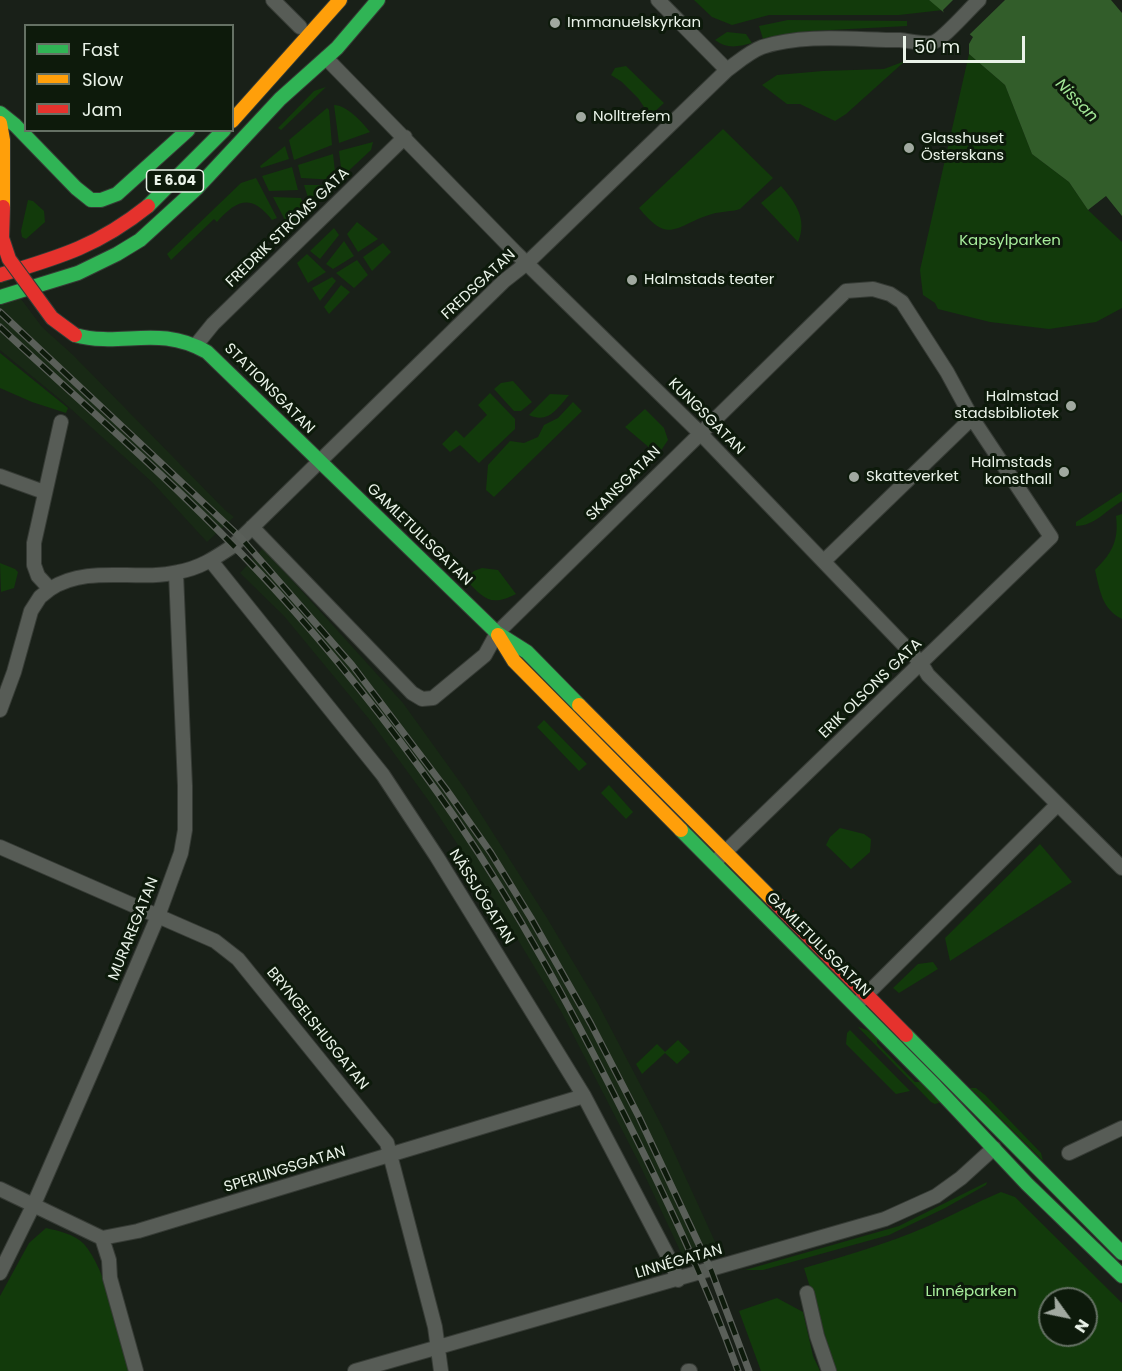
<!DOCTYPE html>
<meta charset="utf-8">
<style>
body{margin:0}
#map{position:relative;width:1122px;height:1371px;overflow:hidden;background:#192018;font-family:Poppins,sans-serif}
canvas{display:block}
.legend{position:absolute;left:24px;top:24px;width:210px;height:108px;box-sizing:border-box;background:#0d1a0b;border:2px solid #657164;margin:0;padding:8px 10px;list-style:none;font-size:18px;color:#eaf3e9}
.legend li{display:flex;align-items:center;gap:12px;height:30px}
.legend b{width:30px;border:2px solid #657164}
.north{position:absolute;left:1038px;top:1287px;width:60px;height:60px;box-sizing:border-box;background:#0d1a0b;border:2px solid #657164;border-radius:50%;rotate:123deg;font-size:16px;font-weight:700;line-height:24px;text-align:center;color:#eaf3e9}
.north::after{content:'';display:block;margin:auto;width:21px;height:27px;background:#a1a9a0;clip-path:polygon(50% 0,100% 100%,50% 72%,0 100%)}
.scale{position:absolute;left:903px;top:36px;width:122px;height:27px;box-sizing:border-box;border:3px solid #eaf3e9;border-top:0;padding-left:8px;font-size:18px;line-height:21px;white-space:nowrap;color:#eaf3e9;-webkit-text-stroke:4px #0d1a0b;paint-order:stroke}
</style>
<div id="map">
<canvas width="1122" height="1371"></canvas>
<ul class="legend">
<li><b style="height:8px;background:#30b455"></b>Fast</li>
<li><b style="height:8px;background:#ff9f0a"></b>Slow</li>
<li><b style="height:8px;background:#e5322d"></b>Jam</li>
</ul>
<div class="north">N</div>
<div class="scale">50 m</div>
</div>
<script>
const ctx = document.querySelector('canvas').getContext('2d');
ctx.lineJoin = 'round';
function paint(path, color) { ctx.fillStyle = color; ctx.fill(path, 'evenodd'); }
function trace(path, color, width, dash) { ctx.strokeStyle = color; ctx.lineWidth = width; ctx.lineCap = dash ? 'butt' : 'round'; ctx.setLineDash(dash || []); ctx.stroke(path); }
function drawText(font, color, halo, rows, align = 'center') {
  ctx.font = font + ' Poppins,sans-serif'; ctx.lineWidth = 6; ctx.setLineDash([]); ctx.textBaseline = 'middle'; ctx.strokeStyle = halo; ctx.fillStyle = color; for (const [text, x, y, turn = 0] of rows) {
    ctx.save(); ctx.translate(x, y); ctx.rotate((+turn || 0) * Math.PI / 180); ctx.textAlign = isNaN(turn) ? turn : align; if (halo) ctx.strokeText(text, 0, 0); ctx.fillText(text, 0, 0); ctx.restore();
  }
}
paint(new Path2D(`
 M 0,271 L 42,327 L 73,355 L 225,510 L 234,517 L 207,542 L 152,482 L 61,400 L 0,350 Z
 M 263,548 L 403,703 L 465,789 L 547,918 L 597,1002 L 663,1128 L 717,1246 L 683,1257 L 638,1161 L 562,1013 L 494,900 L 431,804 L 369,719 L 284,616 L 240,573 Z`), '#182915');
paint(new Path2D(`
 M 694,0 L 929,0 L 943,10 L 899,15 L 769,15 L 732,25 L 712,17 Z
 M 788,20 L 907,21 L 907,26 L 812,31 L 763,39 L 759,26 Z
 M 727,32 L 746,34 L 752,43 C 737,47 727,49 715,40 Z
 M 969,54 L 1005,85 L 1032,154 L 1069,182 L 1088,210 L 1122,242 L 1122,308 L 1096,322 L 1049,329 L 990,322 L 938,309 L 935,303 L 923,295 L 920,270 Z
 M 905,61 L 846,114 L 835,121 L 800,104 L 787,104 L 762,85 L 777,75 L 823,71 L 884,69 Z
 M 626,66 L 664,103 L 650,116 L 638,98 L 622,82 L 611,75 L 615,68 Z
 M 326,87 L 281,130 L 278,128 L 314,91 Z
 M 334,105 C 347,105 363,123 370,132 L 339,143 Z
 M 327,108 L 329,110 L 332,145 L 294,160 L 289,140 Z
 M 723,129 L 773,178 L 740,209 C 731,212 722,211 712,214 C 675,225 670,246 639,208 Z
 M 373,142 L 371,150 L 342,177 L 339,151 Z
 M 285,146 L 289,159 L 261,168 L 260,166 Z
 M 333,154 L 336,180 L 301,178 L 298,165 Z
 M 292,167 L 298,190 L 269,191 L 262,176 Z
 M 256,178 L 277,218 L 272,220 C 252,194 237,199 217,222 L 214,219 L 171,260 L 167,254 L 241,183 Z
 M 304,185 L 334,185 L 311,207 Z
 M 781,186 C 795,202 808,219 798,242 L 761,203 Z
 M 273,197 L 301,198 L 306,213 L 296,223 L 287,224 Z
 M 28,200 L 33,201 L 44,211 L 45,222 L 26,239 L 22,237 L 21,231 Z
 M 357,222 L 378,239 L 358,252 L 347,234 Z
 M 334,228 L 339,235 L 320,259 L 310,251 Z
 M 344,241 L 354,256 L 333,269 L 326,264 Z
 M 383,243 L 391,252 L 372,271 L 363,257 Z
 M 307,254 L 326,272 L 308,283 L 297,263 Z
 M 357,260 L 368,275 L 354,288 L 336,273 Z
 M 332,277 L 336,281 L 320,301 L 312,288 Z
 M 341,285 L 350,292 L 329,314 L 324,307 Z
 M 0,353 L 68,408 L 66,413 L 32,402 L 0,388 Z
 M 513,381 L 532,402 L 521,411 L 514,411 L 494,389 L 501,383 Z
 M 490,393 L 515,419 L 515,429 L 479,463 L 460,445 L 450,452 L 442,444 L 456,430 L 464,438 L 487,415 L 478,405 Z
 M 550,394 L 569,395 C 557,409 548,424 529,415 Z
 M 573,402 L 582,411 L 494,497 L 486,490 L 488,465 L 510,441 L 524,443 L 538,437 L 544,425 L 558,418 Z
 M 645,409 L 664,428 L 668,440 L 658,455 L 625,427 Z
 M 1122,492 L 1122,501 C 1106,510 1095,526 1076,526 L 1076,522 Z
 M 1122,514 L 1122,619 C 1102,609 1100,591 1095,570 C 1112,553 1119,541 1116,516 Z
 M 0,563 L 15,569 L 18,572 L 14,588 L 1,592 Z
 M 482,568 L 498,570 L 516,594 C 489,608 483,597 465,579 L 474,571 Z
 M 544,720 L 587,764 L 579,771 L 537,727 Z
 M 609,785 L 633,812 L 626,819 L 601,793 Z
 M 840,828 L 864,834 L 871,839 L 870,852 L 851,869 L 826,845 L 830,837 Z
 M 1040,844 L 1072,882 L 950,961 L 945,938 Z
 M 933,962 L 938,969 L 899,993 L 893,988 L 918,964 Z
 M 858,1027 L 867,1030 L 877,1037 L 877,1043 L 915,1082 L 924,1082 L 942,1102 L 935,1104 L 931,1102 Z
 M 850,1030 L 910,1091 L 896,1094 L 846,1044 L 847,1033 Z
 M 678,1040 L 690,1052 L 677,1064 L 665,1053 L 642,1074 L 636,1064 L 657,1044 L 665,1052 Z
 M 970,1088 L 976,1088 L 985,1095 L 1041,1153 L 1043,1161 Z
 M 987,1182 L 986,1185 L 945,1208 L 889,1235 L 763,1270 L 745,1270 L 899,1226 Z
 M 1001,1192 L 1015,1197 L 1122,1303 L 1122,1371 L 836,1371 L 804,1268 C 845,1256 886,1244 926,1227 C 951,1216 975,1203 1001,1192 ZM 1050,1299 L 1086,1299 L 1086,1335 L 1050,1335 Z
 M 46,1228 C 59,1231 74,1234 84,1244 C 106,1269 122,1338 132,1371 L 0,1371 L 0,1296 L 29,1243 Z
 M 777,1298 L 803,1312 L 813,1356 L 820,1371 L 761,1371 L 739,1311 Z`), '#123a0b');
paint(new Path2D(`
 M 929,0 L 1111,0 L 1122,13 L 1122,216 L 1106,196 L 1088,210 L 1069,182 L 1032,154 L 1005,85 L 969,54 L 969,44 L 973,37 Z`), '#325d2a');
paint(new Path2D(`
 M 953,0 L 1005,0 L 967,37 L 944,14 L 943,10 Z`), '#192018');
const street = new Path2D(`
 M 273,0 L 300,27
 M 658,0 L 727,70
 M 326,58 L 514,251 L 700,433 L 921,663 L 928,675 L 1122,868
 M 196,345 L 213,324 L 405,137
 M 0,476 L 44,492
 M 252,527 L 412,693 L 422,699 L 433,698 L 485,655 L 497,633 L 846,291 L 873,289 L 890,294 L 902,302 L 947,372 L 972,418 L 1051,537 L 719,858
 M 211,561 L 383,775 L 437,857 L 584,1096 L 672,1264 L 678,1280
 M 824,561 L 972,418
 M 50,589 C 89,564 136,582 178,572 C 200,568 215,558 233,546 L 504,281 L 527,263 L 727,70 C 738,62 749,52 762,47 C 805,33 856,40 900,40 C 910,41 921,44 931,43 C 941,42 970,8 979,0
 M 0,710 L 14,672 L 31,611 L 40,597 L 50,589 L 38,576 L 34,565 L 34,543 L 61,422
 M 0,847 L 215,941 L 238,959 L 387,1143 L 435,1327 L 441,1371
 M 861,1000 L 1057,805
 M 1069,1153 L 1122,1128
 M 0,1189 L 102,1238 L 138,1231 L 584,1096
 M 102,1238 L 109,1260 L 110,1278 L 136,1371
 M 0,1273 L 34,1204 L 98,1057 L 158,916 L 181,853 L 185,830 L 185,786 L 176,573
 M 807,1293 L 817,1336 L 829,1371
 M 355,1371 L 885,1219 L 936,1196 L 961,1178 L 994,1148
 M 688,1371 L 690,1371`);
const fast = new Path2D(`
 M 0,113 L 15,125 L 76,188 L 91,200 L 101,200 L 117,194 L 188,130
 M 148,206 L 224,130
 M 0,297 L 78,273 L 117,254 L 140,240 L 197,188 L 280,99 L 337,48 L 378,0
 M 75,335 C 122,348 158,324 207,352 L 497,633 L 527,652 L 579,705
 M 681,830 L 935,1086 L 1027,1184 L 1122,1276
 M 906,1035 L 1122,1253`);
const slow = new Path2D(`
 M 232,121 L 340,0
 M 0,123 L 3,140 L 3,207
 M 498,635 L 514,661 L 681,830
 M 579,705 L 773,900`);
const jam = new Path2D(`
 M 0,275 C 60,257 98,246 148,206
 M 773,900 L 906,1035`);
trace(street, '#363b35', 16);
trace(fast, '#363b35', 16);
trace(slow, '#363b35', 16);
trace(jam, '#363b35', 16);
trace(street, '#575c56', 14);
trace(fast, '#30b455', 14);
trace(slow, '#ff9f0a', 14);
trace(jam, '#e5322d', 14);
const rail = new Path2D(`
 M 0,312 L 241,538 L 352,665 L 446,789 L 491,853 L 531,918 L 591,1024 L 639,1117 L 711,1270 L 749,1371
 M 0,327 C 100,420 205,509 295,612 C 353,678 408,749 458,822 C 519,912 570,1007 619,1104 C 663,1191 705,1279 738,1371`);
trace(rail, '#5a5f59', 7);
trace(rail, '#0d1a0b', 4.5, [14]);
const jamBridge = new Path2D(`
 M 3,207 L 2,238 L 9,259 L 52,318 L 75,335`);
trace(jamBridge, '#363b35', 16, []);
trace(jamBridge, '#e5322d', 14);
for (const [x, y, r, color] of [
 [555,23,6,"#a1a9a0"],
 [581,117,6,"#a1a9a0"],
 [909,148,6,"#a1a9a0"],
 [632,280,6,"#a1a9a0"],
 [1071,406,6,"#a1a9a0"],
 [1064,472,6,"#a1a9a0"],
 [854,477,6,"#a1a9a0"]
]) { const dot = new Path2D(); dot.arc(x, y, r, 0, 2 * Math.PI); ctx.fillStyle = color; ctx.fill(dot); trace(dot, '#0d1a0b', 2); }
for (const [x, y, w] of [
 [175,181,57]
]) { const box = new Path2D(); box.roundRect(x - w / 2, y - 11, w, 22, 4.5); ctx.fillStyle = '#0d1a0b'; ctx.fill(box); trace(box, '#eaf3e9', 1.5); }
drawText('bold 14px', '#eaf3e9', null, [
 ["E 6.04",175,181]
]);
drawText('15px', '#eaf3e9', '#0d1a0b', [
 ["Immanuelskyrkan",567,23],
 ["Nolltrefem",593,117],
 ["Glasshuset",921,139],
 ["Österskans",921,156],
 ["Halmstads teater",644,280],
 ["Halmstad",1059,397,"right"],
 ["stadsbibliotek",1059,414,"right"],
 ["Halmstads",1052,463,"right"],
 ["konsthall",1052,480,"right"],
 ["Skatteverket",866,477]
], 'left');
drawText('15px', '#eaf3e9', '#0d1a0b', [
 ["FREDRIK STRÖMS GATA",288,228,-44],
 ["FREDSGATAN",479,285,-43],
 ["STATIONSGATAN",269,389,45],
 ["KUNGSGATAN",706,417,45],
 ["SKANSGATAN",624,484,-45],
 ["GAMLETULLSGATAN",419,535,44],
 ["ERIK OLSONS GATA",871,689,-44],
 ["NÄSSJÖGATAN",481,897,58],
 ["MURAREGATAN",134,929,-68],
 ["GAMLETULLSGATAN",818,945,45],
 ["BRYNGELSHUSGATAN",317,1029,51],
 ["SPERLINGSGATAN",285,1170,-17],
 ["LINNÉGATAN",679,1262,-16]
]);
drawText('15px', '#a8ee9c', '#0d1a0b', [
 ["Kapsylparken",1010,241],
 ["Linnéparken",971,1292]
]);
drawText('italic 16px', '#a3e897', '#0d1a0b', [
 ["Nissan",1076,101,46]
]);
</script>
